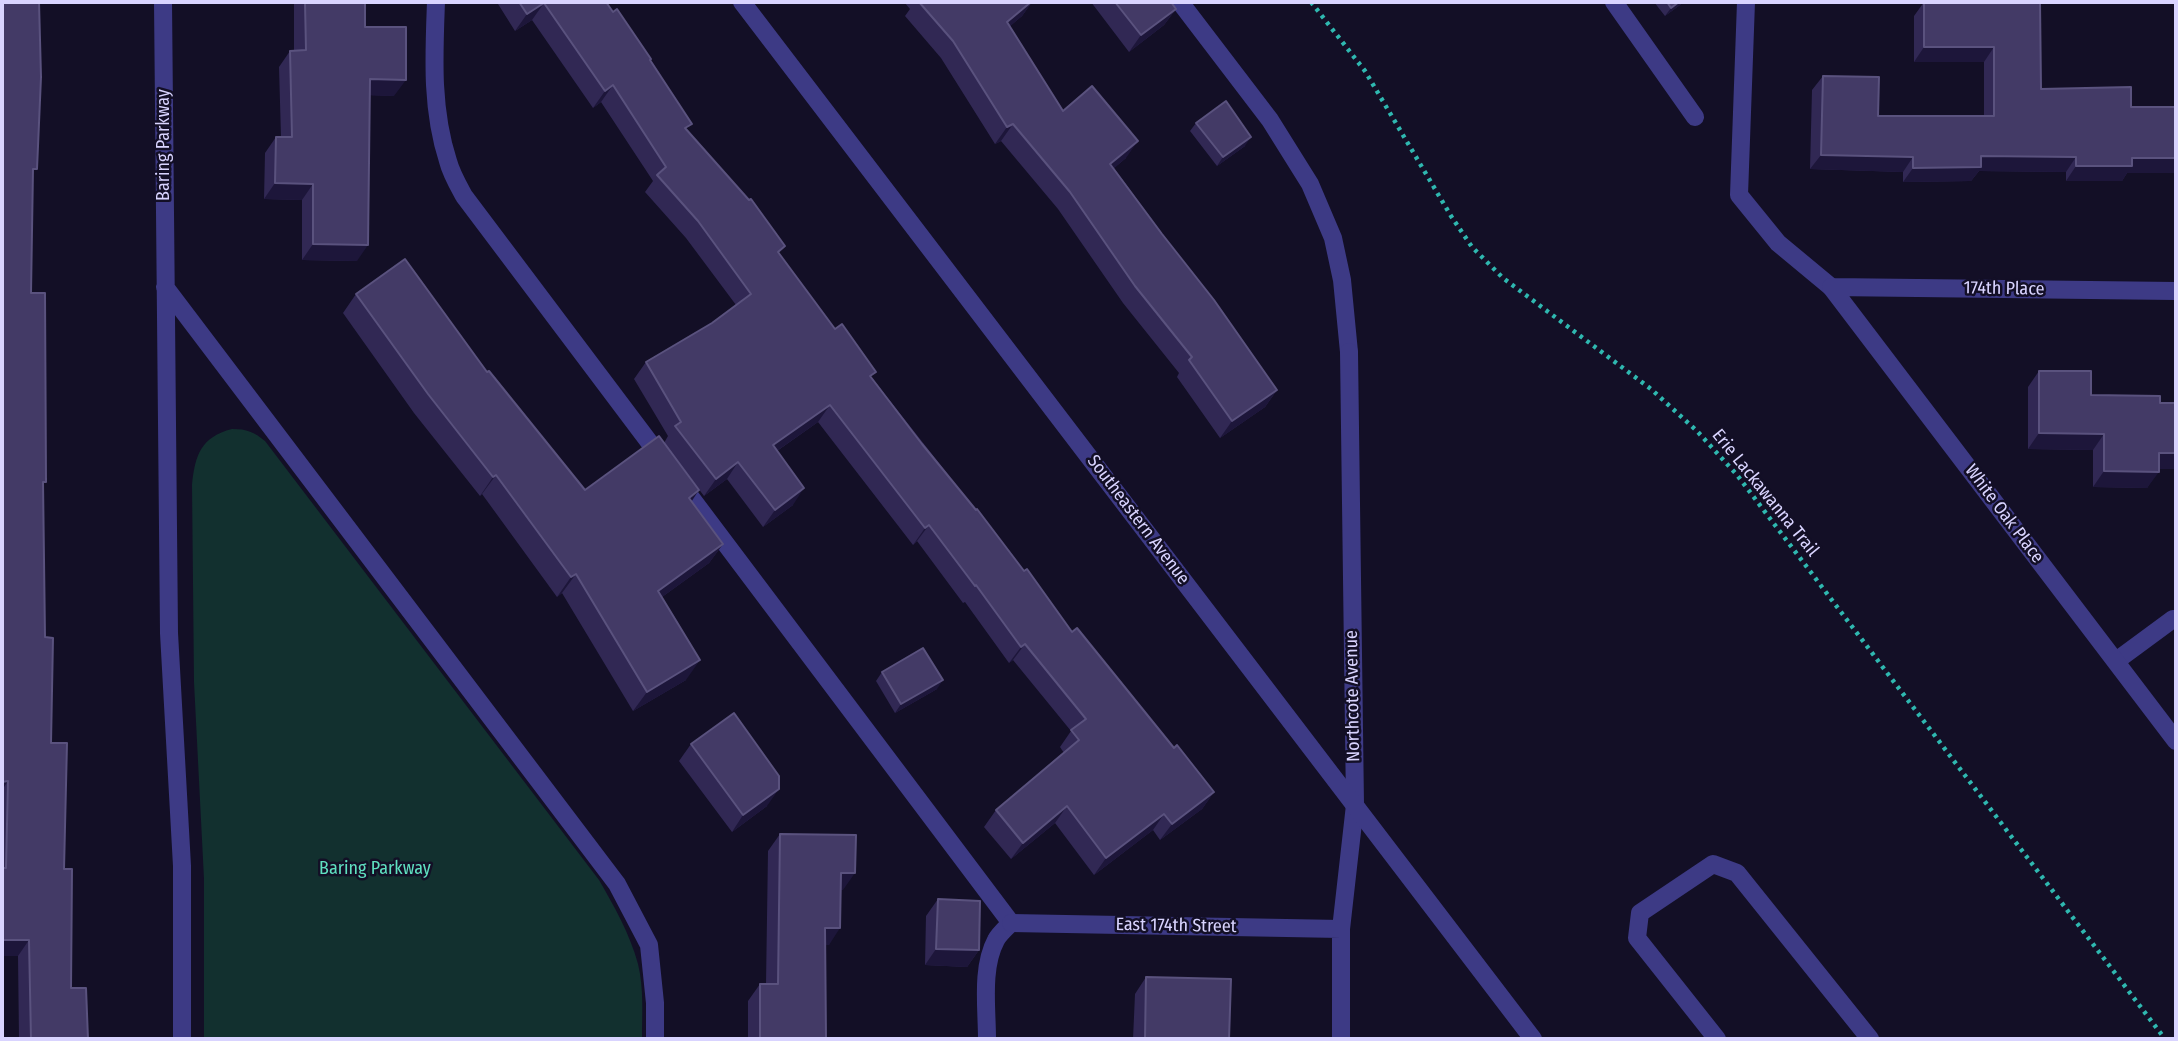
<!DOCTYPE html>
<style>
body{margin:0}
#map{position:relative;width:2178px;height:1041px;overflow:hidden;background:#130f26;font-family:"Fira Sans Condensed",sans-serif}
canvas{display:block}
.frame{position:absolute;inset:0;border:4px solid #d9d4ff;pointer-events:none}
</style>
<div id="map">
<canvas width="2178" height="1041"></canvas>
<div class="frame"></div>
</div>
<script>
const ctx = document.querySelector('canvas').getContext('2d');
ctx.lineJoin = 'round';
function paint(path, color) { ctx.fillStyle = color; ctx.fill(path, 'evenodd'); }
function trace(path, color, width, dash) { ctx.strokeStyle = color; ctx.lineWidth = width; ctx.lineCap = dash ? 'butt' : 'round'; ctx.setLineDash(dash || []); ctx.stroke(path); }
function drawText(font, color, halo, rows, align = 'center') {
  ctx.font = font + ' "Fira Sans Condensed",sans-serif'; ctx.lineWidth = 5; ctx.setLineDash([]); ctx.textBaseline = 'middle'; ctx.strokeStyle = halo; ctx.fillStyle = color; for (const [text, x, y, turn = 0] of rows) {
    ctx.save(); ctx.translate(x, y); ctx.rotate((+turn || 0) * Math.PI / 180); ctx.textAlign = isNaN(turn) ? turn : align; if (halo) ctx.strokeText(text, 0, 0); ctx.fillText(text, 0, 0); ctx.restore();
  }
}
paint(new Path2D(`
 M 232,429 C 247,429 254,432 265,441 L 599,880 C 614,906 630,934 638,964 C 644,988 642,1015 642,1039 L 204,1039 L 204,879 L 194,682 L 192,485 C 195,455 201,437 232,429 Z`), '#12302f');
trace(new Path2D(`
 M 1311,2 L 1365,71 L 1451,216 L 1472,247 L 1503,278 L 1651,389 L 1697,431 L 1737,475 L 2165,1039`), '#2fb8b0', 4.5, [3.5, 5]);
trace(new Path2D(`
 M 436,2 C 434,55 431,109 448,161 C 451,173 458,185 464,196 L 1011,923 C 1006,928 999,934 996,940 C 981,968 987,1008 987,1039
 M 1180,2 L 1270,120 L 1310,184 L 1333,238 L 1342,280 L 1349,352
 M 1614,2 L 1695,117
 M 1746,2 L 1739,195 L 1778,243 L 1831,287
 M 2116,661 L 2173,619 L 2176,619
 M 1717,1039 L 1637,938 L 1640,913 L 1713,864 L 1737,873 L 1870,1039`), '#3d3a85', 18);
trace(new Path2D(`
 M 163,2 L 169,633 L 182,866 L 182,1039
 M 165,287 L 617,884 L 649,945 L 655,1003 L 655,1039
 M 1831,287 L 2176,741
 M 1831,287 L 2176,291
 M 1011,923 L 1341,929
 M 1341,1039 L 1341,929 L 1355,805 L 1349,352`), '#3d3a85', 18);
trace(new Path2D(`
 M 742,2 L 1533,1039`), '#3d3a85', 18);
paint(new Path2D(`
 M 2,2 L 33,175 L 31,293 L 43,486 L 45,637 L 51,743 L 64,869 L 71,988 L 88,1039 L 19,1039 L 18,956 L 2,956 Z
 M 294,2 L 365,2 L 365,27 L 394,96 L 370,95 L 357,261 L 302,260 L 302,200 L 264,199 L 265,153 L 276,137 L 281,137 L 279,67 L 290,51 L 294,51 Z
 M 499,2 L 606,2 L 613,12 L 650,60 L 687,130 L 872,378 L 1072,632 L 1214,792 L 1202,809 L 1160,840 L 1153,830 L 1094,875 L 1055,823 L 1011,859 L 984,827 L 996,810 L 1064,753 L 1060,747 L 1071,731 L 1013,660 L 1009,663 L 965,602 L 963,603 L 917,541 L 913,545 L 818,422 L 777,451 L 793,505 L 763,527 L 727,479 L 704,496 L 664,443 L 668,436 L 634,379 L 646,362 L 712,323 L 736,305 L 686,238 L 645,192 L 653,181 L 601,102 L 593,108 L 532,20 L 515,31 L 498,4 Z
 M 904,2 L 1032,2 L 1022,16 L 1010,26 L 1063,111 L 1126,158 L 1114,168 L 1277,390 L 1265,407 L 1220,438 L 1177,377 L 1179,373 L 1123,303 L 1058,209 L 1001,141 L 995,144 L 941,58 L 905,16 L 910,9 Z
 M 1091,2 L 1171,2 L 1176,9 L 1164,25 L 1129,52 Z
 M 1654,2 L 1684,2 L 1665,16 Z
 M 1924,2 L 2040,2 L 2041,89 L 2131,107 L 2176,173 L 2127,173 L 2122,181 L 2066,181 L 2066,172 L 1979,171 L 1971,181 L 1903,182 L 1903,172 L 1810,169 L 1812,90 L 1823,76 L 1878,116 L 1984,116 L 1984,62 L 1914,62 L 1914,16 Z
 M 1196,123 L 1245,146 L 1217,166 L 1190,131 Z
 M 356,294 L 487,372 L 585,490 L 691,502 L 723,544 L 709,563 L 662,597 L 686,680 L 633,711 L 562,593 L 557,597 L 482,494 L 480,496 L 414,413 L 343,313 Z
 M 2039,371 L 2091,395 L 2160,403 L 2176,469 L 2159,469 L 2147,488 L 2093,487 L 2093,450 L 2028,449 L 2028,387 Z
 M 882,672 L 937,689 L 895,713 L 876,681 Z
 M 691,744 L 767,806 L 732,832 L 679,761 Z
 M 780,834 L 843,890 L 841,890 L 829,945 L 825,945 L 826,1039 L 748,1039 L 748,1001 L 760,984 L 766,984 L 768,851 Z
 M 938,899 L 979,950 L 967,967 L 925,965 L 926,916 Z
 M 1146,977 L 1229,1039 L 1133,1039 L 1135,994 Z`), '#312854');
paint(new Path2D(`
 M 1031,2 L 1032,2 L 1022,16 L 995,39 L 1007,22 Z
 M 1679,2 L 1684,2 L 1665,16 L 1671,8 Z
 M 544,3 L 532,20 L 515,31 L 527,14 Z
 M 1176,9 L 1164,25 L 1129,52 L 1141,35 Z
 M 1924,47 L 1994,47 L 1984,62 L 1914,62 Z
 M 370,79 L 406,80 L 394,96 L 359,95 Z
 M 613,85 L 601,102 L 593,108 L 605,91 Z
 M 1013,124 L 1001,141 L 995,144 L 1007,127 Z
 M 1251,137 L 1245,146 L 1217,166 L 1223,157 Z
 M 1138,141 L 1126,158 L 1099,181 L 1110,164 Z
 M 1821,155 L 1913,157 L 1903,172 L 1810,169 Z
 M 1981,156 L 2076,157 L 2066,172 L 1979,171 L 1971,181 L 1903,182 L 1913,168 Z
 M 2132,158 L 2176,158 L 2176,173 L 2127,173 L 2122,181 L 2066,181 L 2076,166 Z
 M 275,183 L 313,184 L 302,200 L 264,199 Z
 M 313,244 L 368,245 L 357,261 L 302,260 Z
 M 1277,390 L 1265,407 L 1220,438 L 1232,421 Z
 M 830,405 L 818,422 L 761,462 L 773,445 Z
 M 2039,433 L 2104,434 L 2093,450 L 2028,449 Z
 M 2159,453 L 2176,453 L 2176,469 L 2148,469 Z
 M 738,462 L 727,479 L 704,496 L 716,479 Z
 M 2104,471 L 2159,472 L 2147,488 L 2093,487 Z
 M 496,475 L 482,494 L 480,496 L 493,477 Z
 M 804,488 L 793,505 L 763,527 L 775,510 Z
 M 699,490 L 686,510 L 689,498 Z
 M 929,525 L 917,541 L 913,545 L 925,528 Z
 M 723,544 L 709,563 L 644,610 L 658,591 Z
 M 576,574 L 562,593 L 557,597 L 571,577 Z
 M 1025,644 L 1013,660 L 1009,663 L 1021,647 Z
 M 700,660 L 686,680 L 633,711 L 647,692 Z
 M 943,680 L 937,689 L 895,713 L 901,704 Z
 M 8,781 L 2,790 L 2,782 Z
 M 779,789 L 767,806 L 732,832 L 743,815 Z
 M 1214,792 L 1202,809 L 1160,840 L 1172,824 Z
 M 1067,806 L 1055,823 L 1011,859 L 1023,843 Z
 M 1164,814 L 1153,830 L 1094,875 L 1106,858 Z
 M 841,873 L 855,873 L 843,890 L 830,890 Z
 M 825,928 L 840,928 L 829,945 L 813,945 Z
 M 2,940 L 29,940 L 18,956 L 2,956 Z
 M 936,949 L 979,950 L 967,967 L 925,965 Z`), '#1d163a');
const building = new Path2D(`
 M 2,2 L 39,2 L 41,77 L 37,169 L 33,169 L 31,293 L 45,293 L 46,482 L 43,482 L 45,637 L 53,638 L 51,743 L 67,743 L 64,869 L 72,869 L 71,988 L 86,988 L 88,1039 L 31,1039 L 29,940 L 2,940 L 2,868 L 6,868 L 8,781 L 2,782 Z
 M 305,2 L 365,2 L 365,27 L 406,27 L 406,80 L 370,79 L 368,245 L 313,244 L 313,184 L 275,183 L 276,137 L 292,137 L 290,51 L 306,50 Z
 M 519,2 L 606,2 L 613,12 L 617,9 L 651,59 L 650,60 L 692,124 L 685,128 L 749,200 L 751,199 L 785,246 L 778,252 L 835,329 L 842,324 L 876,372 L 870,376 L 922,444 L 976,510 L 977,509 L 1024,571 L 1027,569 L 1072,632 L 1077,628 L 1174,748 L 1177,745 L 1214,792 L 1172,824 L 1164,814 L 1106,858 L 1067,806 L 1023,843 L 996,810 L 1079,740 L 1071,730 L 1086,719 L 1025,644 L 1021,647 L 976,585 L 975,586 L 929,525 L 925,528 L 830,405 L 773,445 L 804,488 L 775,510 L 738,462 L 716,479 L 675,426 L 681,422 L 646,362 L 712,323 L 751,294 L 698,221 L 657,175 L 666,167 L 613,85 L 605,91 L 544,3 L 527,14 Z
 M 919,2 L 1031,2 L 1007,22 L 1063,111 L 1092,86 L 1138,141 L 1110,164 L 1162,234 L 1214,300 L 1277,390 L 1232,421 L 1189,360 L 1192,357 L 1135,286 L 1070,192 L 1013,124 L 1007,127 L 953,41 Z
 M 1115,2 L 1171,2 L 1176,9 L 1141,35 Z
 M 1667,2 L 1679,2 L 1671,8 Z
 M 1924,2 L 2040,2 L 2041,89 L 2131,87 L 2131,107 L 2176,107 L 2176,158 L 2132,158 L 2132,166 L 2076,166 L 2076,157 L 1981,156 L 1981,167 L 1913,168 L 1913,157 L 1821,155 L 1823,76 L 1879,77 L 1878,116 L 1994,116 L 1994,47 L 1924,47 Z
 M 1226,101 L 1251,137 L 1223,157 L 1196,123 Z
 M 405,259 L 487,372 L 489,371 L 585,490 L 659,436 L 699,490 L 689,498 L 723,544 L 658,591 L 700,660 L 647,692 L 576,574 L 571,577 L 496,475 L 493,477 L 428,394 L 356,294 Z
 M 2039,371 L 2091,371 L 2091,395 L 2160,396 L 2160,403 L 2176,403 L 2176,453 L 2159,453 L 2159,472 L 2104,471 L 2104,434 L 2039,433 Z
 M 923,648 L 943,680 L 901,704 L 882,672 Z
 M 734,713 L 779,776 L 779,789 L 743,815 L 691,744 Z
 M 780,834 L 856,835 L 855,873 L 841,873 L 840,928 L 825,928 L 826,1039 L 760,1039 L 760,984 L 778,984 Z
 M 938,899 L 980,901 L 979,950 L 936,949 Z
 M 1146,977 L 1231,979 L 1229,1039 L 1145,1039 Z`);
paint(building, '#433a66');
trace(building, '#5a527e', 2);
drawText('18px', '#d9d4ff', '#130f26', [
 ["Baring Parkway",164,145,-90],
 ["174th Place",2004,289,1],
 ["Erie Lackawanna Trail",1765,493,51],
 ["White Oak Place",2004,514,53],
 ["Southeastern Avenue",1138,520,53],
 ["Northcote Avenue",1353,696,-91],
 ["East 174th Street",1176,926,1]
]);
drawText('18px', '#5fe0c0', '#130f26', [
 ["Baring Parkway",375,869]
]);
</script>
